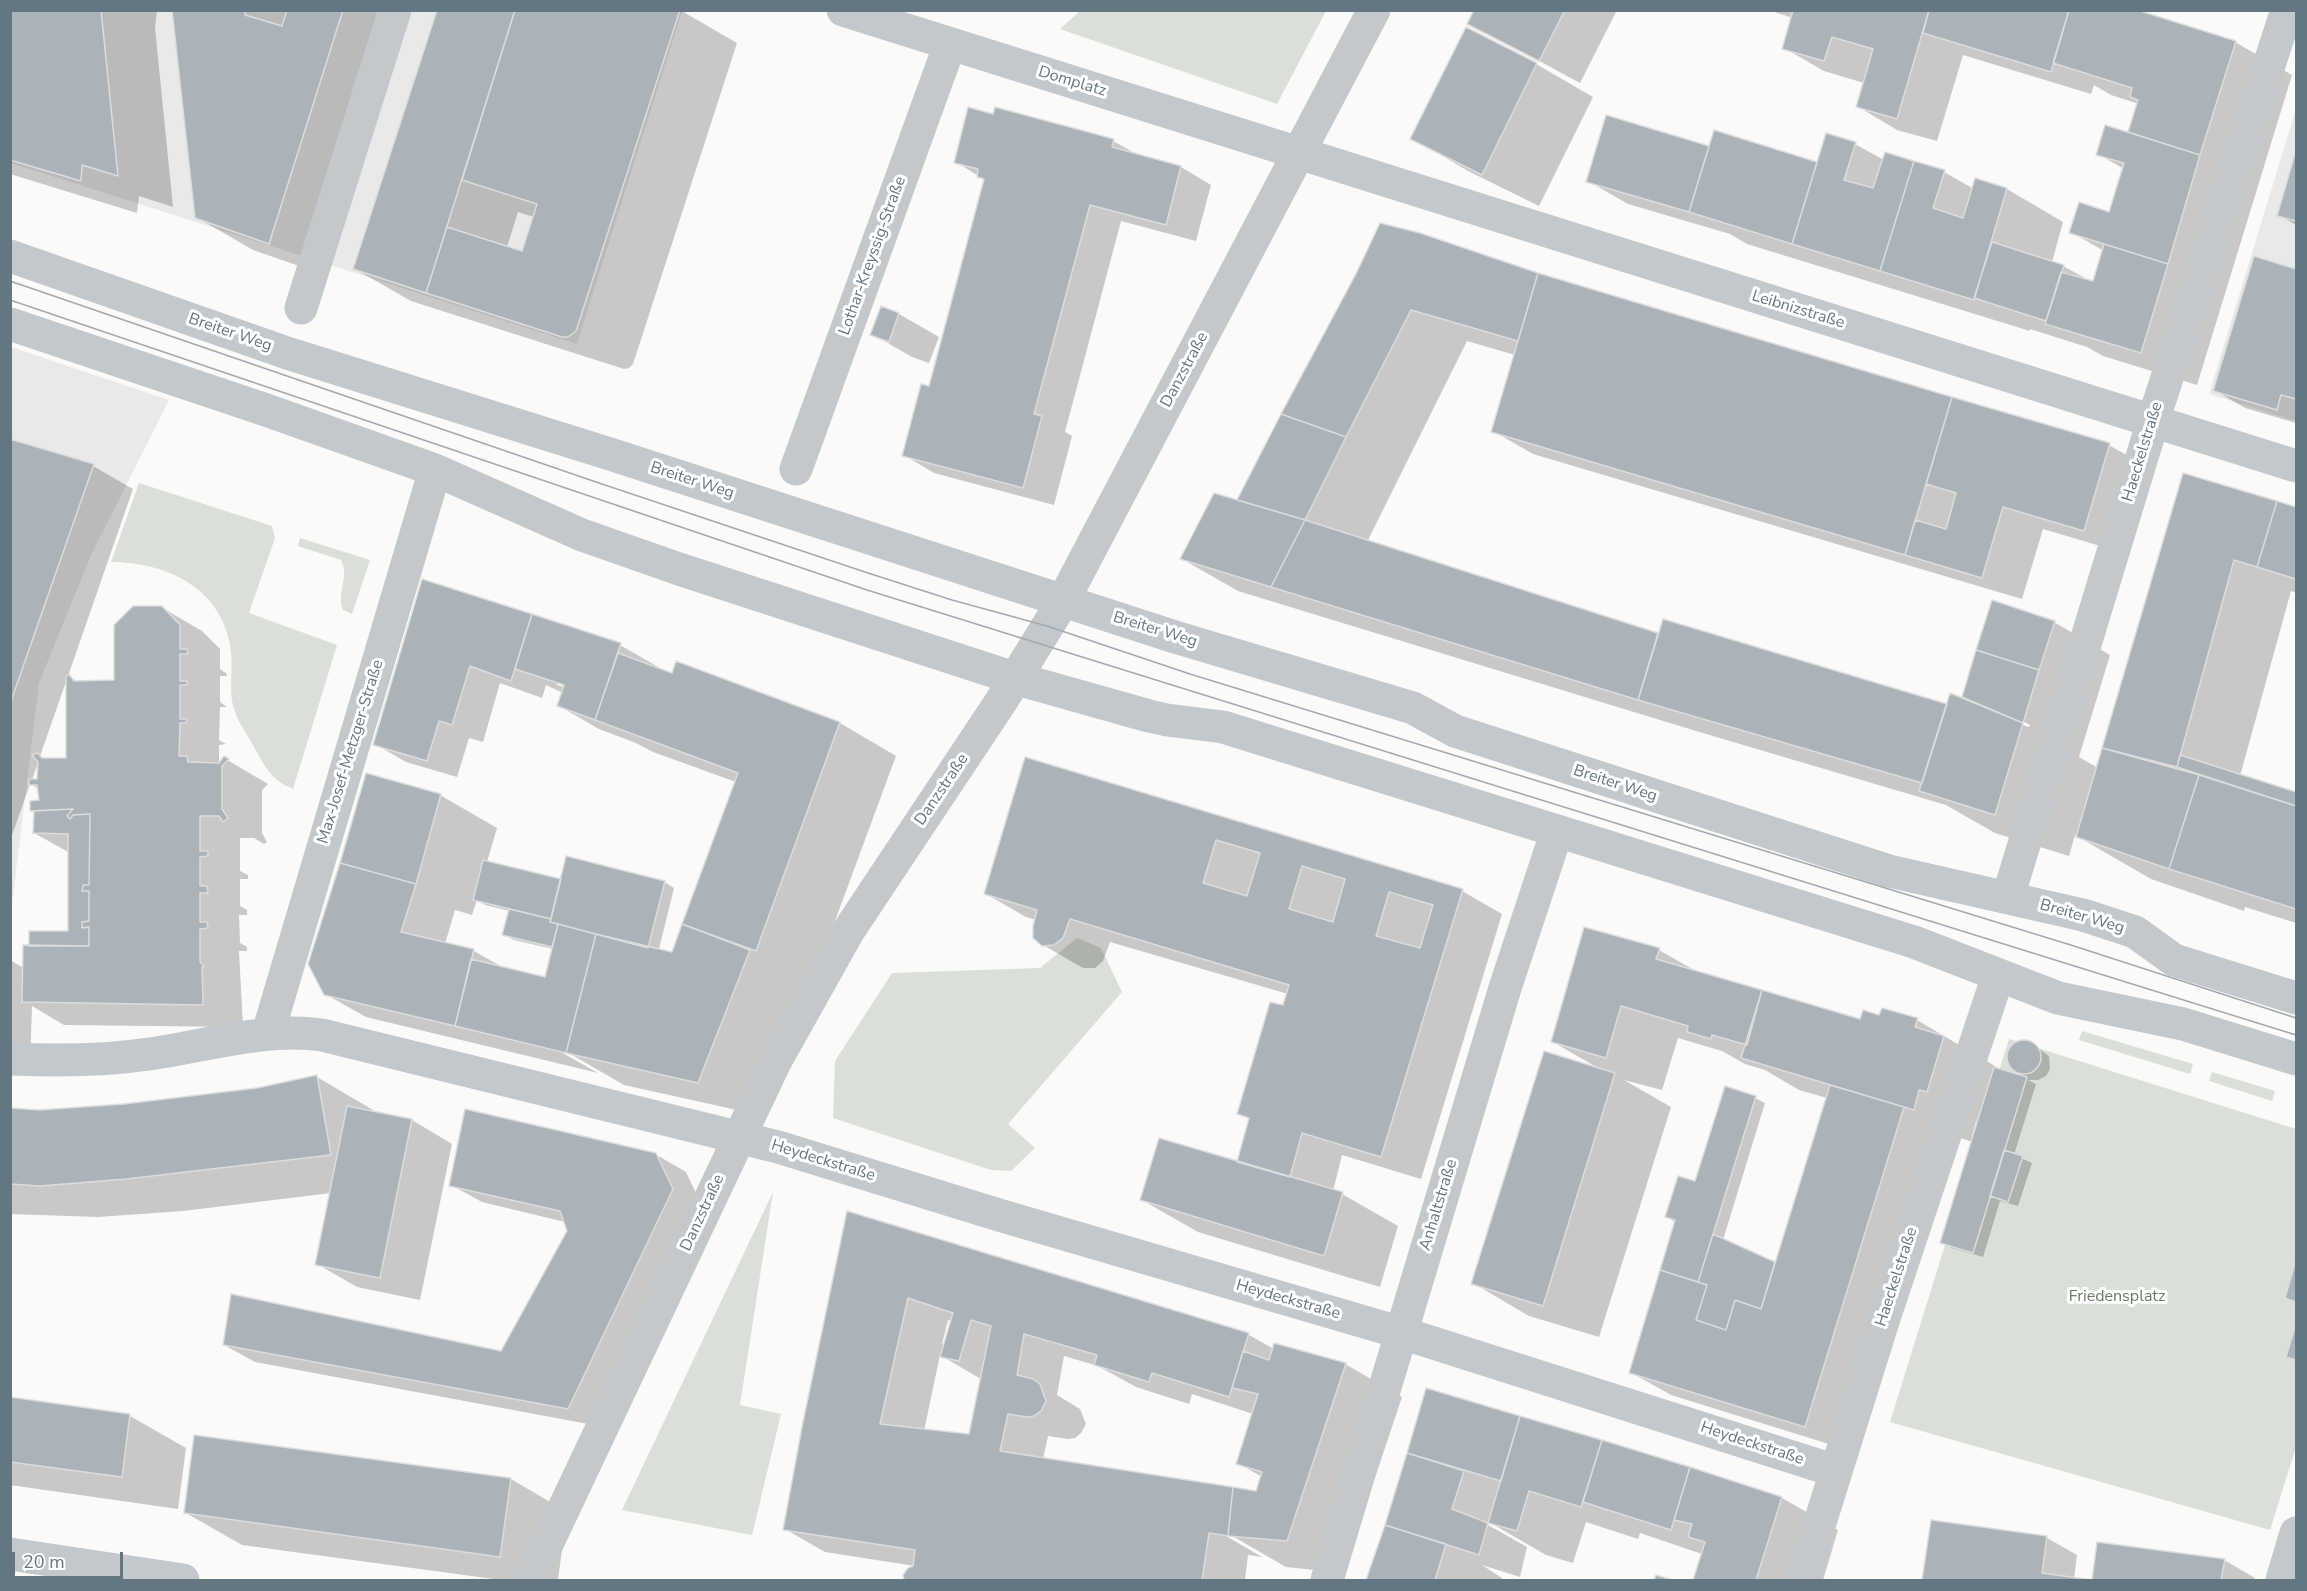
<!DOCTYPE html>
<meta charset="utf-8">
<style>
body{margin:0}
#map{position:relative;width:2307px;height:1591px;overflow:hidden;background:#fafaf8;font-family:"Nunito Sans",sans-serif}
canvas{display:block}
.frame{position:absolute;inset:0;border:12px solid #657683;pointer-events:none}
.scale{position:absolute;left:12px;top:1552px;width:111px;height:27px;box-sizing:border-box;border:3px solid #657683;border-top:0;padding-left:8px;font-size:18px;line-height:21px;white-space:nowrap;color:#657683;-webkit-text-stroke:4px #fff;paint-order:stroke}
</style>
<div id="map">
<canvas width="2307" height="1591"></canvas>
<div class="frame"></div>
<div class="scale">20 m</div>
</div>
<script>
const ctx = document.querySelector('canvas').getContext('2d');
ctx.lineJoin = 'round';
function paint(path, color) { ctx.fillStyle = color; ctx.fill(path, 'evenodd'); }
function trace(path, color, width, dash) { ctx.strokeStyle = color; ctx.lineWidth = width; ctx.lineCap = dash ? 'butt' : 'round'; ctx.setLineDash(dash || []); ctx.stroke(path); }
function drawText(font, color, halo, rows, align = 'center') {
  ctx.font = font + ' "Nunito Sans",sans-serif'; ctx.lineWidth = 6; ctx.setLineDash([]); ctx.textBaseline = 'middle'; ctx.strokeStyle = halo; ctx.fillStyle = color; for (const [text, x, y, turn = 0] of rows) {
    ctx.save(); ctx.translate(x, y); ctx.rotate((+turn || 0) * Math.PI / 180); ctx.textAlign = isNaN(turn) ? turn : align; if (halo) ctx.strokeText(text, 0, 0); ctx.fillText(text, 0, 0); ctx.restore();
  }
}
paint(new Path2D(`
 M 11,11 L 682,11 L 577,344 L 11,163 Z
 M 2296,109 L 2296,421 L 2209,394 Z
 M 11,347 L 169,400 L 91,555 L 39,683 L 11,912 Z`), '#e8e9e9');
paint(new Path2D(`
 M 1080,11 L 1080,10 L 1326,11 L 1277,104 L 1060,29 Z
 M 139,483 L 272,526 L 275,538 L 249,613 L 337,645 L 293,789 C 270,779 266,768 254,747 C 247,734 237,721 233,706 C 229,688 233,670 231,651 C 224,589 167,562 111,562 Z
 M 300,538 L 370,560 L 352,614 L 343,610 C 336,593 350,576 341,560 L 298,546 Z
 M 1077,938 L 1101,948 L 1122,992 L 1008,1124 L 1035,1148 L 1011,1171 L 991,1170 L 833,1118 L 835,1061 L 892,973 L 1040,968 Z
 M 2082,1031 L 2193,1064 L 2190,1074 L 2079,1040 Z
 M 2009,1039 L 2296,1129 L 2296,1447 L 2270,1530 L 1890,1422 Z
 M 2212,1072 L 2275,1091 L 2272,1101 L 2209,1081 Z
 M 773,1192 L 740,1405 L 781,1414 L 752,1535 L 622,1510 Z`), '#dadfd7');
paint(new Path2D(`
 M 10,10 L 157,10 L 155,28 L 173,207 L 139,196 L 137,213 L 10,174 Z
 M 174,10 L 410,10 L 325,275 L 253,250 L 196,217 Z
 M 439,10 L 680,10 L 737,43 L 633,364 L 629,368 L 624,369 L 411,301 L 355,269 ZM 518,212 L 534,217 L 523,252 L 507,247 Z
 M 1475,10 L 1617,10 L 1580,83 L 1469,23 Z
 M 1768,10 L 2132,10 L 2235,42 L 2292,75 L 2197,385 L 2103,356 L 2087,347 L 2030,329 L 2030,331 L 1747,244 L 1730,234 L 1628,204 L 1588,181 L 1607,117 L 1710,148 L 1715,132 L 1818,163 L 1855,144 L 1884,160 L 1944,172 L 1974,189 L 1976,180 L 2007,189 L 2063,222 L 2052,262 L 2063,266 L 2094,283 L 2104,251 L 2071,232 L 2110,214 L 2124,169 L 2098,154 L 2129,134 L 2139,104 L 2111,95 L 2094,85 L 2091,94 L 1963,55 L 1937,141 L 1897,130 L 1857,106 L 1864,83 L 1824,71 L 1784,48 L 1793,18 Z
 M 1536,64 L 1593,97 L 1539,206 L 1468,171 L 1412,138 Z
 M 1113,141 L 1140,156 L 1181,167 L 1211,185 L 1196,241 L 1121,221 L 1065,432 L 1072,436 L 1054,505 L 934,473 L 904,455 L 930,388 L 985,180 L 956,162 Z
 M 2296,156 L 2296,225 L 2279,215 Z
 M 1381,224 L 1537,275 L 2109,445 L 2149,468 L 2124,553 L 2043,529 L 2022,599 L 1533,454 L 1493,431 L 1515,355 L 1467,341 L 1367,542 L 1659,635 L 1948,706 L 1972,704 L 1973,702 L 1963,697 L 2054,622 L 2110,655 L 2079,757 L 2098,768 L 2184,475 L 2296,509 L 2296,593 L 2291,591 L 2240,776 L 2296,794 L 2296,923 L 2245,907 L 2244,911 L 2151,879 L 2075,835 L 2069,856 L 1995,833 L 1946,805 L 1696,731 L 1238,591 L 1182,559 L 1238,502 ZM 2020,720 L 2030,725 L 2029,727 L 2020,724 Z
 M 2255,258 L 2296,271 L 2296,423 L 2245,408 L 2214,390 Z
 M 882,308 L 899,314 L 939,337 L 929,363 L 912,357 L 872,334 Z
 M 10,441 L 93,466 L 133,489 L 68,676 L 79,682 L 116,681 L 161,607 L 202,631 L 220,649 L 220,669 L 227,674 L 227,676 L 220,676 L 220,702 L 227,707 L 220,707 L 219,740 L 226,744 L 219,745 L 219,765 L 224,758 L 268,784 L 262,790 L 262,833 L 267,842 L 264,844 L 254,838 L 240,838 L 240,871 L 248,875 L 248,879 L 240,879 L 240,906 L 247,910 L 247,915 L 239,915 L 240,943 L 247,947 L 247,951 L 239,951 L 243,1027 L 64,1025 L 32,1006 L 30,1066 L 10,1065 L 10,960 L 24,968 L 69,933 L 70,853 L 34,833 L 35,812 L 32,810 L 41,802 L 39,789 L 30,784 L 10,841 ZM 67,679 L 68,760 L 47,760 L 40,756 ZM 39,760 L 39,780 L 32,780 Z
 M 423,580 L 620,645 L 660,668 L 659,670 L 673,675 L 677,663 L 840,723 L 896,756 L 812,983 L 755,1114 L 624,1085 L 560,1048 L 559,1051 L 598,1073 L 366,1017 L 325,994 L 440,795 L 497,828 L 487,862 L 562,881 L 664,882 L 674,888 L 659,949 L 672,954 L 736,782 L 653,752 L 636,743 L 599,729 L 559,706 L 563,693 L 546,685 L 542,698 L 500,683 L 483,742 L 469,738 L 457,777 L 406,762 L 375,744 ZM 557,681 L 571,686 L 570,689 L 557,685 ZM 477,900 L 485,905 L 510,911 L 504,935 L 514,940 L 553,949 L 546,978 L 504,968 L 474,951 L 445,944 L 455,910 L 472,915 Z
 M 1026,759 L 1462,891 L 1502,914 L 1421,1179 L 1342,1155 L 1333,1191 L 1342,1194 L 1398,1226 L 1380,1287 L 1198,1232 L 1142,1200 L 1238,1163 L 1250,1120 L 1239,1113 L 1288,994 L 1110,942 L 1103,961 L 1095,968 L 1083,968 L 1043,945 L 1036,920 L 1026,917 L 986,894 Z
 M 1659,950 L 1701,974 L 1861,1020 L 1880,1017 L 1883,1010 L 1917,1020 L 2000,1069 L 2024,1078 L 2011,1066 L 2008,1057 L 2011,1048 L 2018,1042 L 2028,1041 L 2049,1056 L 2050,1069 L 2046,1076 L 2038,1080 L 2028,1080 L 2036,1084 L 2014,1155 L 2032,1163 L 2018,1206 L 2000,1201 L 1983,1257 L 1952,1248 L 1942,1242 L 1973,1142 L 1943,1133 L 1845,1449 L 1671,1395 L 1630,1372 L 1676,1223 L 1667,1217 L 1696,1183 L 1755,1098 L 1765,1103 L 1723,1240 L 1776,1264 L 1827,1098 L 1799,1090 L 1765,1070 L 1745,1064 L 1722,1051 L 1678,1038 L 1662,1090 L 1624,1080 L 1671,1107 L 1599,1337 L 1529,1316 L 1473,1283 L 1598,1068 L 1553,1042 ZM 1976,1121 L 1979,1122 L 1974,1136 L 1972,1136 Z
 M 317,1077 L 373,1110 L 374,1113 L 412,1120 L 452,1144 L 420,1300 L 357,1287 L 317,1264 L 331,1193 L 183,1211 L 98,1217 L 10,1214 L 10,1109 L 39,1111 L 124,1105 L 257,1089 Z
 M 655,1154 L 686,1172 L 703,1208 L 599,1426 L 255,1362 L 224,1345 L 501,1353 L 568,1231 L 565,1222 L 482,1202 L 451,1185 Z
 M 848,1213 L 1249,1335 L 1274,1349 L 1345,1364 L 1402,1397 L 1343,1573 L 1286,1567 L 1222,1530 L 1221,1533 L 1262,1557 L 1248,1555 L 1245,1580 L 906,1580 L 905,1576 L 915,1566 L 825,1552 L 785,1529 ZM 948,1320 L 952,1321 L 945,1345 L 942,1344 ZM 940,1355 L 981,1379 L 970,1436 L 924,1431 ZM 1064,1356 L 1098,1366 L 1136,1387 L 1189,1404 L 1192,1394 L 1253,1414 L 1238,1463 L 1262,1477 L 1257,1492 L 1043,1459 L 1048,1436 L 1068,1439 L 1075,1438 L 1081,1433 L 1086,1424 L 1080,1409 L 1057,1395 Z
 M 2296,1265 L 2296,1303 L 2286,1298 Z
 M 1427,1389 L 1782,1498 L 1838,1530 L 1823,1580 L 1695,1580 L 1702,1554 L 1640,1533 L 1638,1539 L 1586,1522 L 1573,1563 L 1546,1555 L 1489,1522 L 1488,1525 L 1527,1547 L 1520,1577 L 1482,1565 L 1502,1578 L 1501,1580 L 1368,1580 Z
 M 10,1399 L 130,1416 L 186,1448 L 178,1509 L 10,1485 Z
 M 511,1479 L 567,1512 L 558,1580 L 501,1580 L 242,1545 L 186,1513 Z
 M 1932,1522 L 2047,1538 L 2077,1555 L 2074,1579 L 2087,1580 L 1924,1580 Z
 M 2098,1543 L 2224,1560 L 2255,1578 L 2254,1580 L 2093,1580 Z`), '#0003');
const building = new Path2D(`
 M 10,10 L 101,10 L 118,176 L 82,165 L 81,181 L 10,160 Z
 M 172,10 L 245,10 L 245,15 L 282,26 L 287,10 L 343,10 L 269,244 L 195,218 Z
 M 437,10 L 515,10 L 426,293 L 353,269 Z
 M 515,10 L 680,10 L 576,331 L 568,337 L 562,337 L 426,293 L 447,227 L 522,251 L 537,204 L 462,180 Z
 M 1474,10 L 1565,10 L 1539,61 L 1467,24 Z
 M 1793,10 L 1929,10 L 1897,119 L 1856,107 L 1873,49 L 1832,37 L 1824,61 L 1782,49 Z
 M 1929,10 L 2069,10 L 2051,72 L 1923,33 Z
 M 2069,10 L 2137,10 L 2236,41 L 2200,155 L 2128,132 L 2138,100 L 2130,97 L 2132,88 L 2053,63 Z
 M 1466,27 L 1537,63 L 1482,175 L 1410,139 Z
 M 968,107 L 993,114 L 995,107 L 1114,139 L 1112,147 L 1181,166 L 1166,225 L 1090,205 L 1034,414 L 1042,416 L 1023,488 L 902,456 L 921,384 L 929,386 L 984,179 L 977,177 L 978,169 L 954,163 Z
 M 1606,115 L 1709,146 L 1689,212 L 1586,182 Z
 M 2105,125 L 2200,155 L 2168,264 L 2069,233 L 2079,202 L 2109,212 L 2124,163 L 2096,155 Z
 M 1714,130 L 1817,162 L 1792,244 L 1689,212 Z
 M 1826,133 L 1856,142 L 1844,180 L 1873,188 L 1885,152 L 1914,161 L 1880,271 L 1792,244 Z
 M 2296,150 L 2296,221 L 2277,216 Z
 M 1914,161 L 1945,170 L 1933,208 L 1963,218 L 1975,178 L 2007,188 L 1974,300 L 1880,271 Z
 M 1380,223 L 1420,233 L 1538,273 L 1518,341 L 1411,310 L 1346,437 L 1281,414 L 1356,274 Z
 M 1992,242 L 2064,265 L 2046,321 L 1974,298 Z
 M 2104,244 L 2168,264 L 2141,353 L 2045,324 L 2061,272 L 2093,281 Z
 M 2254,256 L 2296,269 L 2296,399 L 2281,395 L 2277,410 L 2213,391 Z
 M 1538,273 L 1952,397 L 1905,555 L 1491,432 Z
 M 881,306 L 899,313 L 889,342 L 870,335 Z
 M 1952,397 L 2110,443 L 2084,531 L 2003,507 L 1982,578 L 1905,555 L 1915,520 L 1946,529 L 1956,493 L 1926,484 Z
 M 1281,414 L 1346,437 L 1305,520 L 1237,500 Z
 M 10,439 L 94,464 L 10,704 Z
 M 2183,473 L 2277,501 L 2257,567 L 2234,560 L 2177,767 L 2102,748 Z
 M 1214,493 L 1305,520 L 1271,587 L 1180,559 Z
 M 2277,501 L 2296,507 L 2296,579 L 2257,567 Z
 M 1305,520 L 1658,633 L 1638,700 L 1271,587 Z
 M 422,579 L 532,614 L 511,681 L 470,666 L 452,725 L 439,721 L 427,761 L 373,745 Z
 M 1992,600 L 2055,621 L 2039,670 L 1976,650 Z
 M 133,606 L 162,606 L 180,625 L 180,649 L 187,649 L 188,654 L 180,654 L 180,681 L 187,681 L 187,685 L 180,685 L 180,719 L 187,719 L 186,723 L 180,723 L 179,756 L 187,756 L 188,762 L 219,763 L 224,756 L 229,759 L 222,766 L 222,809 L 228,818 L 223,822 L 219,816 L 200,816 L 200,851 L 208,851 L 208,856 L 200,857 L 200,886 L 207,886 L 208,893 L 200,893 L 200,922 L 207,922 L 208,928 L 200,929 L 200,962 L 204,966 L 202,967 L 203,1005 L 22,1002 L 23,945 L 89,946 L 89,927 L 82,928 L 82,922 L 89,921 L 89,891 L 82,891 L 83,885 L 89,885 L 90,814 L 73,815 L 70,819 L 67,816 L 73,809 L 30,811 L 30,801 L 39,800 L 37,785 L 29,785 L 29,779 L 37,779 L 38,762 L 32,755 L 38,753 L 42,758 L 66,758 L 66,677 L 69,674 L 74,681 L 114,680 L 114,625 Z
 M 532,614 L 621,643 L 595,720 L 557,706 L 564,685 L 515,669 Z
 M 1663,619 L 1947,704 L 1922,783 L 1638,700 Z
 M 1976,650 L 2039,670 L 2023,723 L 1962,697 Z
 M 618,653 L 672,673 L 676,661 L 840,722 L 756,951 L 682,924 L 738,773 L 595,720 Z
 M 1950,693 L 2023,723 L 1995,815 L 1919,791 Z
 M 2102,748 L 2199,775 L 2169,869 L 2076,837 Z
 M 2180,755 L 2296,792 L 2296,806 L 2177,767 Z
 M 1025,757 L 1463,889 L 1381,1157 L 1302,1133 L 1290,1177 L 1237,1162 L 1249,1118 L 1237,1114 L 1270,1002 L 1283,1005 L 1289,985 L 1070,919 L 1063,938 L 1054,945 L 1042,946 L 1033,938 L 1033,926 L 1037,910 L 984,894 ZM 1216,840 L 1260,853 L 1247,896 L 1203,883 ZM 1302,866 L 1345,879 L 1333,922 L 1289,909 ZM 1389,892 L 1433,905 L 1420,948 L 1376,936 Z
 M 366,773 L 441,794 L 416,884 L 340,863 Z
 M 2199,775 L 2296,806 L 2296,909 L 2169,869 Z
 M 73,809 L 67,816 L 70,819 L 73,815 L 90,814 L 89,885 L 83,885 L 82,891 L 89,891 L 89,921 L 82,922 L 82,928 L 89,927 L 89,946 L 29,946 L 29,931 L 68,931 L 68,834 L 33,833 L 34,811 Z
 M 566,856 L 665,881 L 648,948 L 550,922 Z
 M 483,860 L 561,879 L 551,919 L 473,900 Z
 M 340,863 L 416,884 L 401,932 L 474,949 L 455,1026 L 324,995 L 308,964 Z
 M 509,909 L 551,919 L 550,922 L 558,924 L 552,947 L 502,935 Z
 M 558,924 L 596,934 L 566,1053 L 455,1026 L 471,959 L 545,977 Z
 M 682,924 L 750,950 L 698,1083 L 566,1053 L 596,934 L 672,952 Z
 M 1584,927 L 1660,948 L 1656,959 L 1762,990 L 1747,1045 L 1712,1035 L 1711,1039 L 1687,1032 L 1688,1026 L 1621,1006 L 1606,1058 L 1551,1042 Z
 M 1762,990 L 1860,1019 L 1863,1010 L 1879,1015 L 1882,1008 L 1918,1018 L 1915,1027 L 1944,1036 L 1927,1092 L 1919,1090 L 1914,1110 L 1741,1058 Z
 M2007 1057a17 17 0 1 1 34 0a17 17 0 1 1-34 0Z
 M 1544,1051 L 1615,1073 L 1543,1306 L 1471,1284 Z
 M 1994,1067 L 2027,1077 L 1973,1253 L 1940,1243 Z
 M 317,1075 L 331,1155 L 126,1179 L 40,1186 L 10,1184 L 10,1108 L 39,1110 L 124,1104 L 257,1088 Z
 M 1830,1085 L 1904,1107 L 1805,1427 L 1629,1373 L 1660,1270 L 1707,1285 L 1696,1320 L 1726,1330 L 1735,1300 L 1761,1309 Z
 M 1725,1086 L 1756,1096 L 1698,1282 L 1660,1270 L 1675,1220 L 1665,1217 L 1678,1176 L 1695,1181 Z
 M 347,1106 L 412,1119 L 380,1278 L 315,1265 Z
 M 465,1109 L 656,1153 L 673,1189 L 568,1409 L 223,1345 L 231,1294 L 501,1351 L 567,1231 L 560,1211 L 449,1186 Z
 M 1159,1138 L 1343,1192 L 1324,1256 L 1140,1200 Z
 M 2004,1150 L 2023,1156 L 2008,1202 L 1990,1196 Z
 M 847,1211 L 1249,1333 L 1229,1397 L 1152,1373 L 1149,1382 L 1094,1365 L 1097,1355 L 1024,1334 L 1017,1375 L 1033,1379 L 1040,1384 L 1046,1401 L 1041,1411 L 1034,1416 L 1027,1417 L 1008,1414 L 1000,1451 L 1233,1487 L 1228,1536 L 1209,1533 L 1202,1580 L 904,1580 L 903,1575 L 908,1568 L 913,1566 L 915,1550 L 783,1530 L 802,1427 ZM 908,1298 L 953,1313 L 940,1357 L 959,1361 L 971,1320 L 991,1326 L 969,1434 L 880,1424 Z
 M 1713,1234 L 1775,1262 L 1761,1309 L 1735,1300 L 1726,1330 L 1696,1320 L 1707,1285 L 1698,1282 Z
 M 2296,1260 L 2296,1302 L 2285,1298 Z
 M 2296,1324 L 2296,1360 L 2286,1357 Z
 M 1274,1343 L 1346,1363 L 1287,1541 L 1228,1536 L 1233,1487 L 1256,1491 L 1262,1472 L 1236,1464 L 1258,1394 L 1232,1388 L 1243,1351 L 1269,1360 Z
 M 1426,1388 L 1520,1416 L 1501,1481 L 1407,1453 Z
 M 10,1397 L 130,1414 L 122,1477 L 10,1462 Z
 M 1520,1416 L 1602,1440 L 1581,1507 L 1529,1491 L 1517,1531 L 1488,1523 Z
 M 194,1435 L 511,1478 L 500,1557 L 184,1513 Z
 M 1602,1440 L 1690,1467 L 1671,1530 L 1583,1502 Z
 M 1407,1453 L 1464,1471 L 1452,1509 L 1488,1523 L 1479,1555 L 1385,1525 Z
 M 1690,1467 L 1782,1497 L 1756,1580 L 1693,1580 L 1705,1542 L 1688,1537 L 1692,1524 L 1674,1520 Z
 M 1931,1520 L 2047,1536 L 2042,1573 L 2092,1580 L 2097,1542 L 2225,1559 L 2221,1580 L 1922,1580 Z
 M 1385,1525 L 1446,1544 L 1435,1580 L 1366,1580 Z
 M 1656,1575 L 1672,1580 L 1654,1580 Z`);
paint(building, '#aab3b9');
trace(building, '#dcdcda', 1.5);
trace(new Path2D(`
 M 843,10 L 2296,466
 M 10,256 L 287,353 L 610,454 L 1175,637 L 1413,708 L 1455,731 L 1889,871 L 2083,915 L 2135,932 L 2174,960 L 2296,998
 M 301,308 L 395,10
 M 10,324 L 269,411 L 435,470 L 582,535 L 679,569 L 1014,678 L 1149,716 L 1167,720 L 1223,727 L 1914,942 L 2058,998 L 2183,1024 L 2296,1059
 M 796,469 L 950,44
 M 2008,897 L 2153,421 L 2287,10
 M 268,1033 L 435,470
 M 10,1059 C 57,1061 102,1061 149,1054 C 206,1046 264,1027 322,1035 L 778,1147 L 999,1215 L 1402,1333 L 1836,1471
 M 10,1554 L 183,1580
 M 530,1580 L 775,1062 L 849,930 L 1002,700 L 1063,601 L 1374,10
 M 1327,1580 L 1505,988 L 1557,831
 M 1802,1580 L 1884,1318 L 1998,976
 M 2282,1580 L 2296,1533`), '#c3c8cc', 33);
trace(new Path2D(`
 M 10,281 L 599,483 L 868,573 L 952,600 L 1047,626 L 1190,674 L 2074,946 L 2296,1018
 M 10,300 L 867,590 L 2296,1035`), '#a2aab0', 1.5);
drawText('16px', '#657683', '#fff', [
 ["Domplatz",1072,82,17],
 ["Lothar-Kreyssig-Straße",873,256,-70],
 ["Leibnizstraße",1798,310,17],
 ["Breiter Weg",230,333,19],
 ["Danzstraße",1185,370,-62],
 ["Haeckelstraße",2143,452,-73],
 ["Breiter Weg",692,481,18],
 ["Breiter Weg",1155,630,17],
 ["Max-Josef-Metzger-Straße",351,752,-73],
 ["Breiter Weg",1615,784,18],
 ["Danzstraße",942,790,-56],
 ["Breiter Weg",2082,917,16],
 ["Heydeckstraße",823,1161,17],
 ["Anhaltstraße",1439,1205,-73],
 ["Danzstraße",703,1213,-65],
 ["Haeckelstraße",1897,1277,-72],
 ["Heydeckstraße",1288,1300,16],
 ["Heydeckstraße",1752,1444,18]
]);
drawText('16px', '#687a64', '#fff', [
 ["Friedensplatz",2117,1297]
]);
</script>
